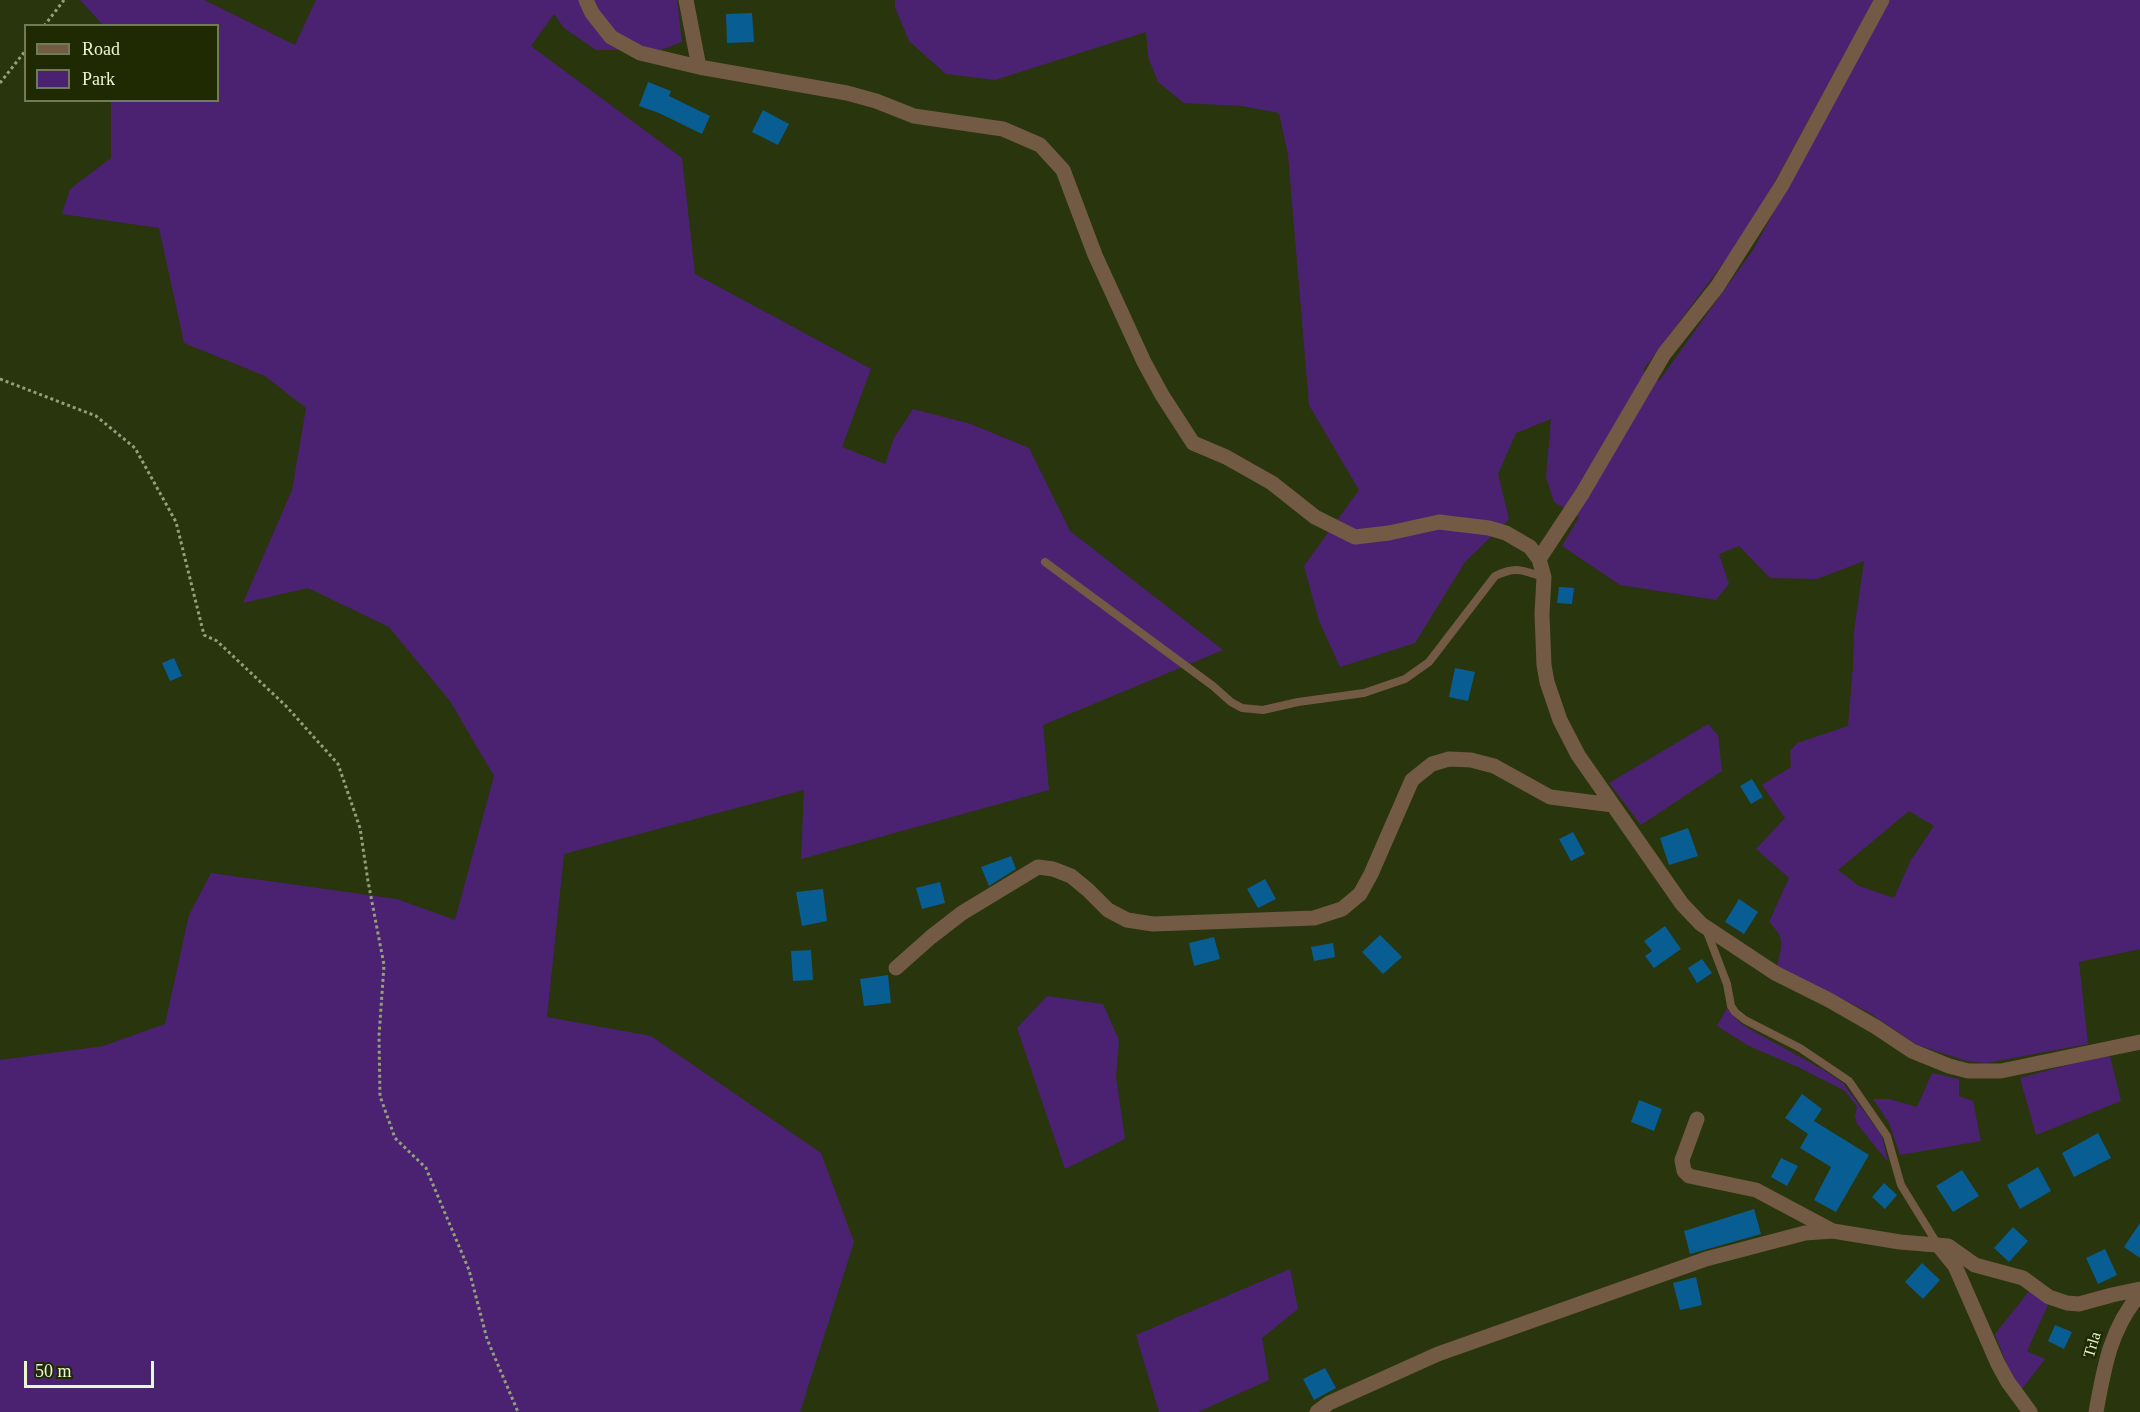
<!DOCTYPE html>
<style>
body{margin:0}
#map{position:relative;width:2140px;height:1412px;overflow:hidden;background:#29350c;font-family:"Times New Roman",serif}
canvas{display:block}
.legend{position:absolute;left:24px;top:24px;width:195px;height:78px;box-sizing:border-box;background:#1f2a02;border:2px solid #707c55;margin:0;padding:8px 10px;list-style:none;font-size:18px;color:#eaf8d2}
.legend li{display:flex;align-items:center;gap:12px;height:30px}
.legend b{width:30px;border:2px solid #707c55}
.scale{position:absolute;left:24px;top:1361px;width:130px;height:27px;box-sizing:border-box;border:3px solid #eaf8d2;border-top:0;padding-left:8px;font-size:18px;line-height:21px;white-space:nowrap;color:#eaf8d2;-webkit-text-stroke:4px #1f2a02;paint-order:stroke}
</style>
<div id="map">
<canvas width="2140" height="1412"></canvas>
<ul class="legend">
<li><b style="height:8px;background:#735a44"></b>Road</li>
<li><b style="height:16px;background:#4b2272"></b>Park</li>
</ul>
<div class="scale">50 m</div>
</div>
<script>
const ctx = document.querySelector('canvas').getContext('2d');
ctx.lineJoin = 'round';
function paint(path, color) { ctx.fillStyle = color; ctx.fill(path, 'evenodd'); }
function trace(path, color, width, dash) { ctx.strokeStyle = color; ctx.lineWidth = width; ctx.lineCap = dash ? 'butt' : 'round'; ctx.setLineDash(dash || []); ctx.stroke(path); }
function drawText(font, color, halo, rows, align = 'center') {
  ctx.font = font + ' "Times New Roman",serif'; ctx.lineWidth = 5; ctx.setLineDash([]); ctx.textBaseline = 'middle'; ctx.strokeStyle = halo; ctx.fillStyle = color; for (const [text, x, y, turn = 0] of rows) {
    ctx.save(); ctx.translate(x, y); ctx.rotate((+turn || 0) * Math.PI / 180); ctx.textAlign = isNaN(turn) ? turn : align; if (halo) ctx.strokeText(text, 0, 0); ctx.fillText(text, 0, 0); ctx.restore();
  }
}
paint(new Path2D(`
 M 80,0 L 204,0 L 295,45 L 316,0 L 677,0 L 682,42 L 661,50 L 596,50 L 564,28 L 554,14 L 531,46 L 682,158 L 695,274 L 871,369 L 842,447 L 885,464 L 894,438 L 913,409 L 971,424 L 1029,448 L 1070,531 L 1223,650 L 1043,725 L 1049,790 L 801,859 L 804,790 L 564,854 L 547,1017 L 651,1036 L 821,1153 L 854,1242 L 800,1412 L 0,1412 L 0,1060 L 103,1046 L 165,1024 L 189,915 L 211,873 L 397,899 L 455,920 L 494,776 L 450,701 L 389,627 L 308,588 L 243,603 L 292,490 L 306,408 L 265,376 L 184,343 L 159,228 L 62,214 L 70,189 L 111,158 L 111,101 L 218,100 L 218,26 L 103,25 Z
 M 895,0 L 1874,0 L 1749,229 L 1643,370 L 1659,381 L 1753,250 L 1890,0 L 2140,0 L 2140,949 L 2079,962 L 2088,1044 L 1986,1063 L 1967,1061 L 1917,1045 L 1868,1012 L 1777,966 C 1782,945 1786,939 1769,922 L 1789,878 L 1756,849 L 1785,818 L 1762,785 L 1791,767 L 1790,751 L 1797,743 L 1848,726 L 1853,666 L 1854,631 L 1864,561 L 1817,579 L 1770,578 L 1739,546 L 1719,554 L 1729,584 L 1716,600 L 1620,585 L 1562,546 L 1579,517 L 1554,502 L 1546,477 L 1551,419 L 1516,433 L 1498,474 L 1509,519 L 1465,562 L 1415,643 L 1340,667 L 1319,621 L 1304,566 L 1359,490 L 1309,405 L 1288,155 L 1279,113 L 1242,106 L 1184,103 L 1158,82 L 1148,57 L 1146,32 L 995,80 L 946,74 L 909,41 L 895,7 ZM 1909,811 L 1934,826 L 1911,860 L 1894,898 L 1859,886 L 1838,870 Z
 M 1708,724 L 1718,735 L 1722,771 L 1641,825 L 1609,783 Z
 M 1047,996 L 1103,1004 L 1119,1040 L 1116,1077 L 1125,1139 L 1065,1169 L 1017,1028 Z
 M 1727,1008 L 1739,1022 L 1751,1030 L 1822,1069 L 1843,1083 L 1882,1136 L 1888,1162 L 1857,1124 L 1855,1117 L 1857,1107 L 1845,1091 L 1798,1067 L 1749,1046 L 1717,1026 Z
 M 2110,1056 L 2121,1101 L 2036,1135 L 2020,1078 L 2078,1062 Z
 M 1932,1073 L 1959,1079 L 1959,1096 L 1973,1101 L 1981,1141 L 1900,1155 L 1889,1123 L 1873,1099 L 1889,1099 L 1917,1107 Z
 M 1290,1269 L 1298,1309 L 1262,1338 L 1269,1380 L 1198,1412 L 1159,1412 L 1136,1335 Z
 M 2030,1290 L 2048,1305 L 2027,1351 L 2045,1359 L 2022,1389 L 2009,1370 L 1995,1334 Z`), '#4b2272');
paint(new Path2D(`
 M 752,13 L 754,42 L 727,43 L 726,14 Z
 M 648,82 L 671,91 L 669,96 L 710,116 L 702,134 L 659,113 L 639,106 Z
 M 763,110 L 789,124 L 778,145 L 752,132 Z
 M 1559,587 L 1574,588 L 1572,604 L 1557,603 Z
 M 174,658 L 182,676 L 170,681 L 162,663 Z
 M 1455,668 L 1475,672 L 1468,701 L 1449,697 Z
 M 1752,779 L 1763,797 L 1751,804 L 1740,786 Z
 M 1688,828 L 1698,856 L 1669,865 L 1660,838 Z
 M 1573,832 L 1585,854 L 1571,861 L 1559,839 Z
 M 1011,856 L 1016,869 L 989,886 L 981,867 Z
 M 1265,879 L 1276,899 L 1258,908 L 1247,889 Z
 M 940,882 L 945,903 L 922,909 L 916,888 Z
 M 823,889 L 827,921 L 802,926 L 796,892 Z
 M 1739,899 L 1758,912 L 1744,934 L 1725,922 Z
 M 1665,926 L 1681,949 L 1654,968 L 1645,956 L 1652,951 L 1644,941 Z
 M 1380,935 L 1402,957 L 1383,974 L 1362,952 Z
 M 1214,937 L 1220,959 L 1194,966 L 1189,943 Z
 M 1333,943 L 1335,957 L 1314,961 L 1311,947 Z
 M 811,950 L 813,980 L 793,981 L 791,951 Z
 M 1702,959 L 1712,973 L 1697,983 L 1688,968 Z
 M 888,975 L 891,1003 L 864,1006 L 860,979 Z
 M 1802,1094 L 1822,1109 L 1814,1121 L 1869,1155 L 1836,1212 L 1814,1200 L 1831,1167 L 1800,1148 L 1808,1134 L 1785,1118 Z
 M 1639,1100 L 1662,1109 L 1654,1131 L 1631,1122 Z
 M 2098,1133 L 2111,1158 L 2074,1177 L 2062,1153 Z
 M 1781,1158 L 1798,1166 L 1787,1186 L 1771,1177 Z
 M 2038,1167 L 2051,1191 L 2020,1209 L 2007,1185 Z
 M 1962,1170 L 1979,1196 L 1953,1212 L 1936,1186 Z
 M 1884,1183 L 1897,1195 L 1885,1209 L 1872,1197 Z
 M 1754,1209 L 1761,1234 L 1690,1254 L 1684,1231 Z
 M 2140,1223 L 2140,1258 L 2124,1247 Z
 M 2013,1227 L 2028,1241 L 2009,1262 L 1994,1248 Z
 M 2105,1249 L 2117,1275 L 2098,1284 L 2086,1258 Z
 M 1922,1263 L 1940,1280 L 1923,1299 L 1905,1282 Z
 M 1696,1277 L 1702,1305 L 1680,1310 L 1673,1283 Z
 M 2055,1325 L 2072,1332 L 2064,1349 L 2048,1341 Z
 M 1325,1368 L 1336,1388 L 1314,1400 L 1303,1379 Z`), '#085e92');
trace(new Path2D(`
 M 44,26 L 64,0
 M 0,83 L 26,50
 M 0,379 L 96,416 L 135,448 L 176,522 L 204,635 L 217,641 L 286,706 L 338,764 L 360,828 L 368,881 L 384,965 L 379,1036 L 380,1096 L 395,1138 L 426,1168 L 469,1270 L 487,1339 L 518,1412`), '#93a079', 3, [3, 3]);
trace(new Path2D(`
 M 1045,562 L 1213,686 L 1231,702 L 1242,708 L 1263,710 L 1298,702 L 1364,693 L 1405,679 L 1429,662 L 1495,576 C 1516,566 1522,570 1543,577
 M 1706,929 L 1727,984 L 1731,1006 L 1735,1012 L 1745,1020 L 1800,1048 L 1849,1081 L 1887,1136 L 1901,1185 L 1938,1245`), '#735a44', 8);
trace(new Path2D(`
 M 586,0 L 592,13 L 611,37 L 640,53 L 699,67 L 847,93 L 876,101 L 914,116 L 1003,129 L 1040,145 L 1063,170 L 1095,255 L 1144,362 L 1162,395 L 1193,443 L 1226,457 L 1272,483 L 1315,517 L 1355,537 L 1389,533 L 1439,522 L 1489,528 L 1506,533 L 1530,547 L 1539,559 L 1544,577 L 1542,614 L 1544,665 L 1547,682 L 1560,720 L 1578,755 L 1682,904 L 1701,924 L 1775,973 L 1829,1000 L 1876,1027 L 1912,1051 L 1949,1066 L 1968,1071 L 2001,1071 L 2140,1042
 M 686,0 L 699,67
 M 1539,559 L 1582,494 L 1664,354 L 1717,287 L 1782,185 L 1882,0
 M 896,968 L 931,937 L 962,913 L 1038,867 L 1053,869 L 1071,876 L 1088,890 L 1108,910 L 1127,920 L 1153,924 L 1314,918 L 1342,909 L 1360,894 L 1371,874 L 1412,780 L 1432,764 L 1449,759 L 1471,760 L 1494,766 L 1550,797 L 1613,805
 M 1697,1119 L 1682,1160 L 1684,1171 L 1689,1176 L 1756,1190 L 1833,1231
 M 1938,1245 L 1955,1266 L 1998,1364 L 2008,1382 L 2030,1412
 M 1317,1412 L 1329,1403 L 1438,1354 L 1706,1259 L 1805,1233 L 1833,1231 L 1900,1242 L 1948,1246 L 1975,1265 L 2023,1278 L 2049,1297 L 2067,1303 L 2079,1304 L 2112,1295 L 2140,1289
 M 2096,1412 C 2104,1368 2110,1329 2140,1294`), '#735a44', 15);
drawText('16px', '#eaf8d2', '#1f2a02', [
 ["Trla",2093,1345,-73]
]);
</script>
